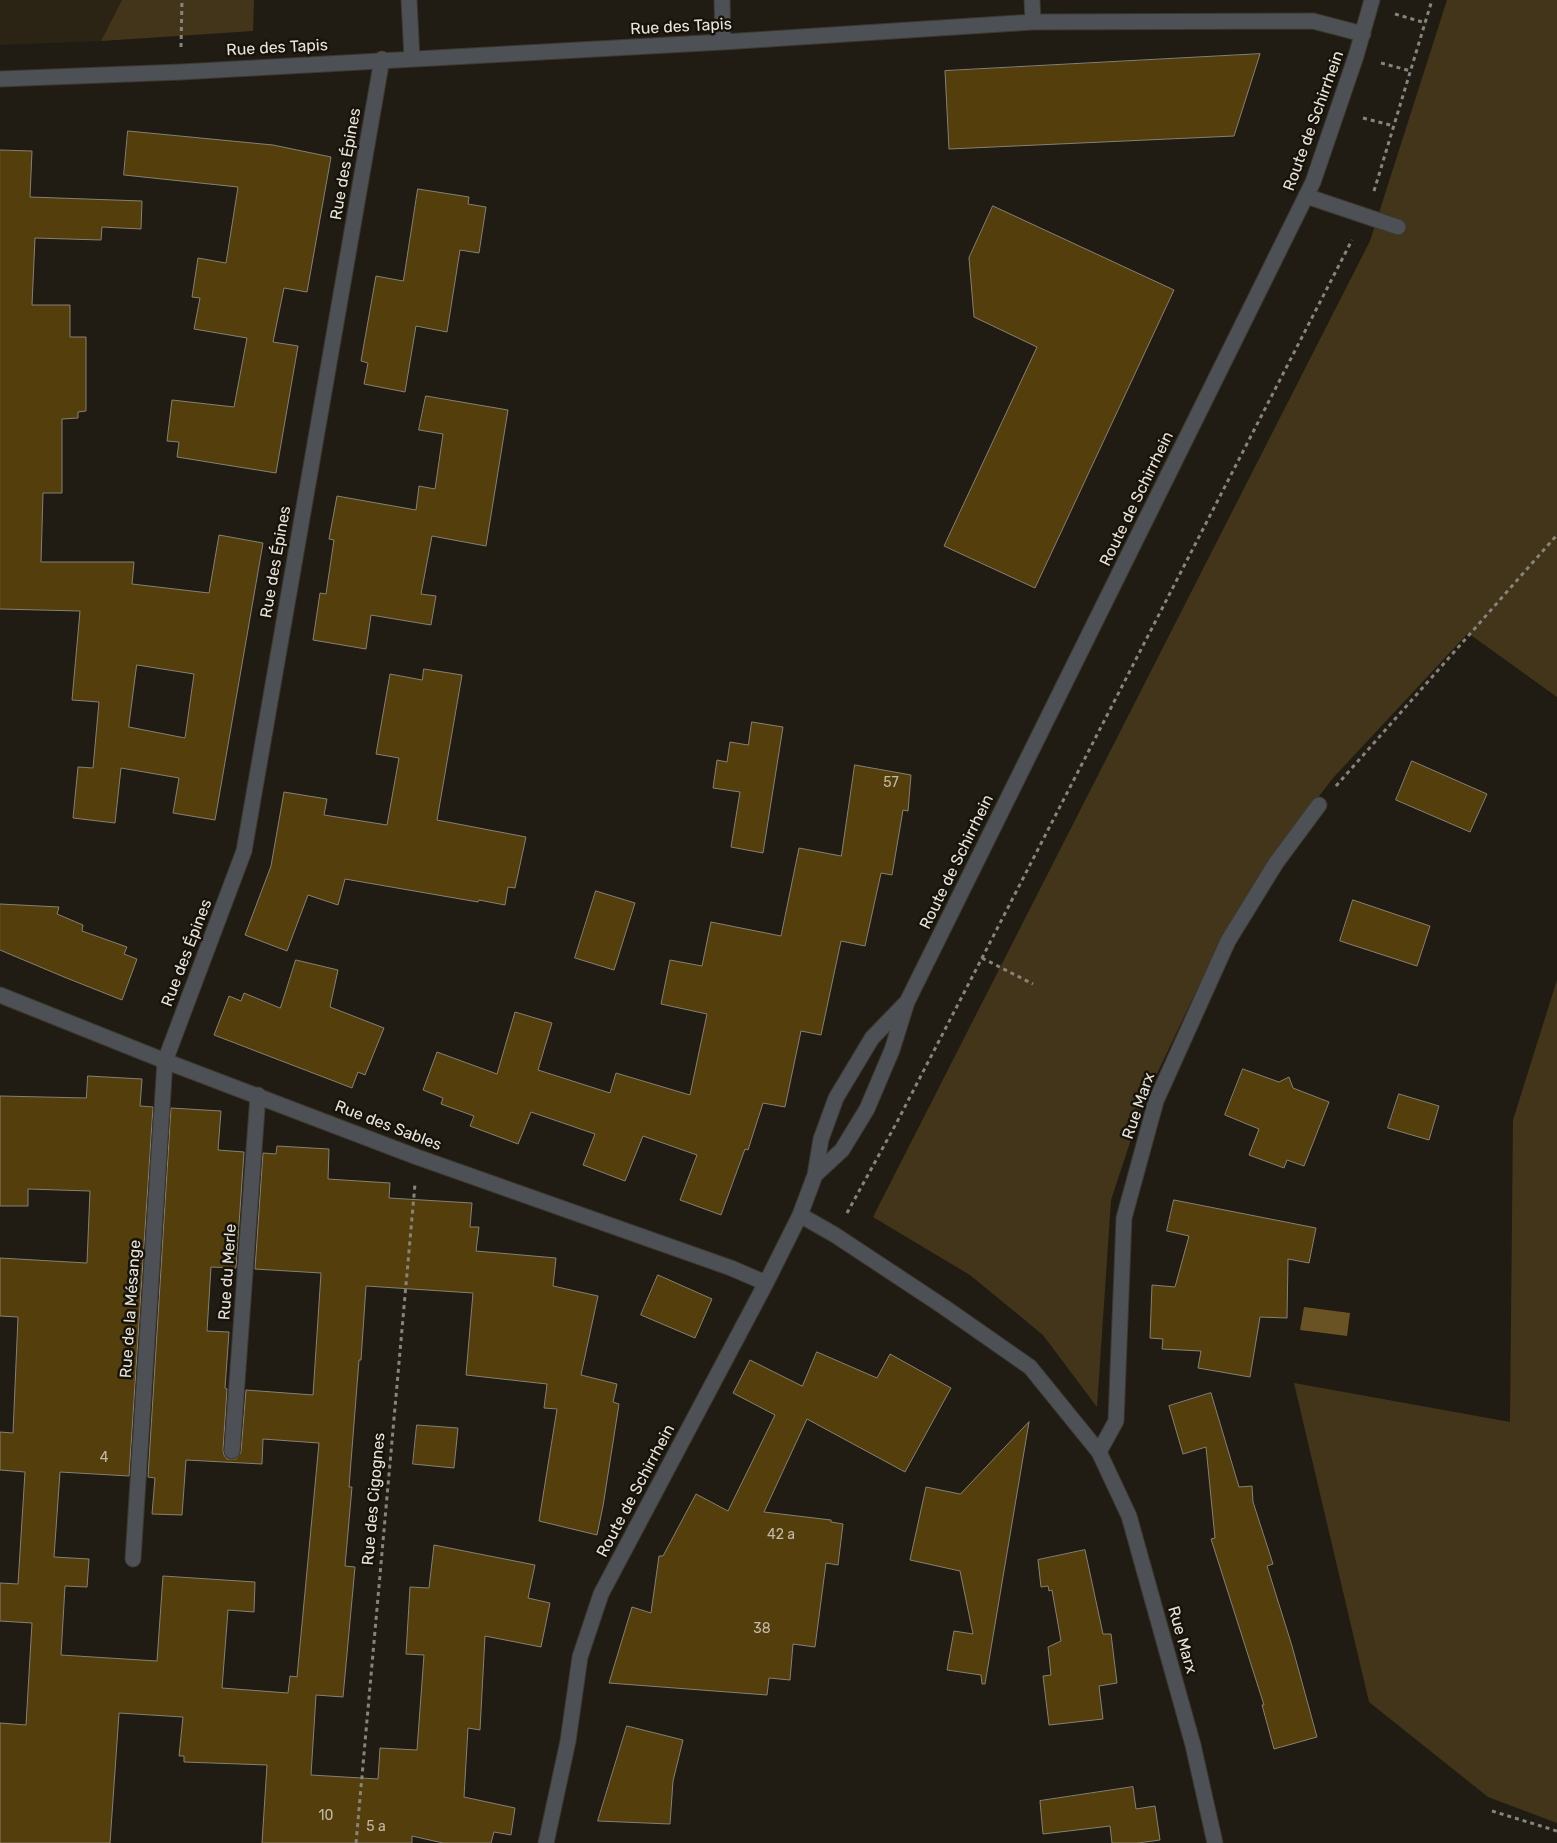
<!DOCTYPE html>
<meta charset="utf-8">
<style>
body{margin:0}
canvas{display:block;background:#201c13}
</style>
<canvas width="1557" height="1843"></canvas>
<script>
const ctx = document.querySelector('canvas').getContext('2d');
ctx.lineJoin = 'round';
function paint(path, color) { ctx.fillStyle = color; ctx.fill(path, 'evenodd'); }
function trace(path, color, width, dash) { ctx.strokeStyle = color; ctx.lineWidth = width; ctx.lineCap = dash ? 'butt' : 'round'; ctx.setLineDash(dash || []); ctx.stroke(path); }
function drawText(font, color, halo, rows, align = 'center') {
  ctx.font = font + ' Rubik,sans-serif'; ctx.lineWidth = 5; ctx.setLineDash([]); ctx.textBaseline = 'middle'; ctx.strokeStyle = halo; ctx.fillStyle = color; for (const [text, x, y, turn = 0] of rows) {
    ctx.save(); ctx.translate(x, y); ctx.rotate((+turn || 0) * Math.PI / 180); ctx.textAlign = isNaN(turn) ? turn : align; if (halo) ctx.strokeText(text, 0, 0); ctx.fillText(text, 0, 0); ctx.restore();
  }
}
paint(new Path2D(`
 M 0,0 L 122,0 L 101,41 L 0,45 Z`), '#2b2415');
paint(new Path2D(`
 M 122,0 L 254,0 L 253,31 L 101,41 Z
 M 1447,0 L 1557,0 L 1557,697 L 1468,633 L 1333,778 L 1271,859 L 1222,937 L 1143,1103 L 1111,1200 L 1097,1407 L 1043,1335 L 970,1275 L 873,1217 L 1370,241 Z
 M 1557,980 L 1557,1823 L 1488,1797 L 1369,1702 L 1294,1383 L 1510,1422 L 1513,1120 Z`), '#433519');
paint(new Path2D(`
 M 1304,1307 L 1350,1313 L 1347,1336 L 1300,1330 Z`), '#695324');
const building = new Path2D(`
 M 1260,54 L 1234,136 L 949,149 L 945,71 Z
 M 128,131 L 273,145 L 331,157 L 307,292 L 284,288 L 273,342 L 298,346 L 276,473 L 177,457 L 179,442 L 167,441 L 172,400 L 234,407 L 247,338 L 194,329 L 200,298 L 192,297 L 198,258 L 226,263 L 238,187 L 124,175 Z
 M 0,150 L 32,151 L 30,197 L 142,201 L 141,229 L 102,227 L 101,240 L 35,238 L 32,305 L 70,305 L 70,337 L 86,337 L 86,411 L 78,412 L 78,418 L 62,419 L 62,493 L 43,493 L 41,562 L 134,562 L 132,584 L 209,593 L 219,535 L 263,543 L 215,820 L 173,813 L 179,778 L 121,768 L 115,823 L 73,818 L 78,767 L 93,768 L 99,702 L 72,700 L 80,611 L 0,609 ZM 137,665 L 194,674 L 185,738 L 129,727 Z
 M 418,189 L 469,197 L 468,204 L 486,207 L 479,253 L 460,250 L 447,332 L 416,326 L 405,392 L 364,384 L 368,363 L 361,361 L 376,276 L 403,281 Z
 M 993,206 L 1174,290 L 1035,588 L 944,546 L 1037,347 L 974,317 L 969,258 Z
 M 426,396 L 508,410 L 486,546 L 432,536 L 421,594 L 436,596 L 431,625 L 371,615 L 366,649 L 313,640 L 320,593 L 326,594 L 334,540 L 329,539 L 337,496 L 416,510 L 419,486 L 435,489 L 443,434 L 419,430 Z
 M 424,669 L 462,675 L 437,820 L 526,837 L 515,888 L 508,887 L 505,905 L 479,900 L 478,902 L 345,879 L 338,905 L 308,895 L 287,951 L 245,935 L 271,866 L 284,792 L 327,799 L 324,815 L 387,825 L 399,758 L 376,754 L 390,674 L 422,680 Z
 M 752,722 L 783,727 L 763,853 L 731,847 L 740,792 L 713,788 L 717,760 L 727,762 L 730,742 L 748,745 Z
 M 1412,761 L 1487,794 L 1470,832 L 1396,800 Z
 M 855,765 L 911,775 L 908,811 L 903,810 L 892,875 L 881,873 L 865,946 L 841,941 L 821,1035 L 801,1031 L 785,1107 L 763,1103 L 748,1150 L 745,1149 L 721,1215 L 680,1200 L 697,1155 L 643,1136 L 625,1181 L 583,1165 L 595,1134 L 531,1112 L 518,1144 L 470,1126 L 474,1116 L 441,1104 L 443,1098 L 423,1090 L 437,1052 L 497,1074 L 515,1012 L 552,1023 L 538,1070 L 610,1093 L 616,1073 L 690,1095 L 707,1014 L 661,1004 L 670,960 L 702,966 L 711,922 L 781,936 L 799,848 L 841,856 Z
 M 596,891 L 635,903 L 614,970 L 575,958 Z
 M 1353,900 L 1430,926 L 1417,966 L 1340,941 Z
 M 0,904 L 59,907 L 57,914 L 83,925 L 82,931 L 127,947 L 124,954 L 137,959 L 122,1000 L 64,977 L 0,950 Z
 M 296,960 L 338,970 L 330,1007 L 384,1028 L 365,1075 L 358,1072 L 352,1088 L 214,1035 L 229,996 L 241,1001 L 244,993 L 280,1008 Z
 M 1243,1069 L 1279,1082 L 1289,1077 L 1293,1088 L 1329,1102 L 1304,1166 L 1287,1160 L 1284,1168 L 1249,1155 L 1259,1129 L 1225,1115 Z
 M 88,1076 L 142,1079 L 140,1106 L 153,1107 L 129,1476 L 60,1472 L 54,1557 L 89,1559 L 87,1587 L 65,1586 L 61,1655 L 157,1661 L 163,1576 L 255,1582 L 254,1612 L 228,1610 L 222,1688 L 288,1693 L 290,1676 L 297,1677 L 319,1443 L 263,1439 L 262,1464 L 186,1460 L 182,1515 L 152,1514 L 155,1478 L 148,1477 L 171,1108 L 221,1111 L 218,1150 L 244,1152 L 236,1268 L 211,1267 L 207,1331 L 229,1332 L 225,1388 L 227,1389 L 223,1450 L 224,1455 L 227,1459 L 236,1459 L 241,1452 L 246,1390 L 313,1395 L 321,1273 L 255,1269 L 263,1153 L 276,1154 L 277,1146 L 329,1149 L 328,1179 L 390,1183 L 389,1198 L 472,1203 L 470,1227 L 479,1227 L 476,1251 L 556,1258 L 553,1286 L 598,1296 L 581,1375 L 617,1384 L 613,1402 L 619,1404 L 603,1506 L 597,1535 L 539,1521 L 557,1409 L 544,1408 L 547,1384 L 466,1375 L 473,1293 L 366,1286 L 361,1360 L 359,1360 L 349,1487 L 352,1487 L 345,1566 L 355,1567 L 343,1697 L 316,1695 L 311,1775 L 378,1779 L 380,1748 L 417,1750 L 424,1655 L 406,1654 L 410,1587 L 429,1588 L 434,1545 L 535,1565 L 528,1598 L 550,1603 L 541,1647 L 485,1636 L 480,1730 L 468,1728 L 464,1797 L 515,1808 L 511,1835 L 494,1832 L 491,1843 L 443,1843 L 412,1836 L 412,1843 L 262,1843 L 267,1765 L 184,1762 L 184,1756 L 179,1756 L 183,1717 L 119,1713 L 110,1843 L 0,1843 L 0,1723 L 26,1725 L 32,1623 L 0,1621 L 0,1583 L 18,1584 L 25,1472 L 0,1470 L 0,1432 L 13,1433 L 18,1317 L 0,1316 L 0,1258 L 87,1263 L 90,1191 L 28,1189 L 28,1206 L 0,1206 L 0,1096 L 86,1098 Z
 M 1399,1094 L 1439,1106 L 1429,1140 L 1388,1128 Z
 M 1174,1200 L 1316,1228 L 1309,1263 L 1288,1259 L 1287,1318 L 1260,1317 L 1250,1377 L 1198,1368 L 1201,1351 L 1162,1349 L 1163,1339 L 1150,1338 L 1152,1285 L 1175,1287 L 1189,1236 L 1167,1231 Z
 M 658,1275 L 712,1299 L 695,1338 L 641,1315 Z
 M 817,1352 L 877,1378 L 890,1354 L 951,1388 L 905,1472 L 807,1419 L 764,1512 L 831,1520 L 831,1522 L 843,1524 L 838,1565 L 826,1563 L 815,1647 L 793,1644 L 790,1680 L 769,1678 L 767,1695 L 609,1683 L 632,1607 L 651,1613 L 659,1556 L 663,1556 L 696,1494 L 728,1511 L 775,1415 L 733,1393 L 750,1360 L 802,1386 Z
 M 1211,1393 L 1239,1487 L 1252,1486 L 1253,1502 L 1273,1564 L 1267,1566 L 1292,1646 L 1317,1737 L 1274,1749 L 1262,1705 L 1264,1705 L 1211,1539 L 1215,1538 L 1206,1447 L 1183,1454 L 1169,1406 Z
 M 1029,1422 L 985,1684 L 982,1684 L 981,1675 L 947,1670 L 954,1631 L 973,1634 L 960,1571 L 910,1560 L 926,1487 L 960,1494 Z
 M 417,1425 L 458,1428 L 454,1468 L 413,1464 Z
 M 1085,1550 L 1103,1634 L 1111,1634 L 1117,1683 L 1099,1686 L 1103,1719 L 1049,1725 L 1043,1676 L 1051,1675 L 1048,1647 L 1061,1641 L 1052,1590 L 1049,1591 L 1048,1586 L 1041,1587 L 1038,1560 Z
 M 627,1726 L 683,1740 L 673,1781 L 670,1824 L 598,1821 Z
 M 1133,1787 L 1136,1809 L 1155,1806 L 1160,1840 L 1138,1843 L 1112,1843 L 1110,1826 L 1043,1834 L 1040,1801 Z`);
paint(building, '#543e0b');
trace(building, '#858074', 1);
const minor = new Path2D(`
 M 409,0 L 412,58
 M 722,0 L 723,42
 M 1032,0 L 1033,22
 M 0,79 L 181,72 L 723,42 L 1033,22 L 1313,21 L 1363,34
 M 1306,196 L 1398,227
 M 0,995 L 165,1061 L 417,1157 L 731,1268 L 766,1283
 M 815,1175 L 842,1150 L 867,1109 L 892,1050 L 907,1002 L 1313,182 L 1356,56 L 1372,0
 M 800,1215 L 835,1235 L 944,1307 L 1030,1367 L 1099,1452 L 1129,1516 L 1193,1745 L 1215,1843
 M 232,1451 L 258,1095
 M 1099,1452 L 1116,1421 L 1124,1218 L 1156,1101 L 1228,941 L 1276,863 L 1319,805
 M 133,1559 L 165,1061 L 244,851 L 382,59
 M 546,1843 L 568,1741 L 580,1657 L 601,1594 L 766,1283 L 800,1215 L 815,1175 L 821,1139 L 836,1098 L 872,1038 L 905,1004`);
trace(minor, '#3c382f', 17);
trace(new Path2D(`
 M 1395,14 L 1426,23
 M 181,47 L 182,0
 M 1381,63 L 1411,71
 M 1363,118 L 1394,126
 M 1374,191 L 1432,0
 M 1336,786 L 1557,535
 M 982,958 L 1033,984
 M 847,1213 L 897,1122 L 982,958 L 1352,240
 M 1492,1811 L 1557,1831
 M 356,1843 L 415,1184`), '#87847c', 3, [4, 4]);
trace(minor, '#4d5054', 15);
drawText('14px', '#c2baa8', null, [
 ["57",891,783],
 ["4",104,1458],
 ["42 a",781,1535],
 ["38",762,1629],
 ["10",326,1816],
 ["5 a",376,1827]
]);
drawText('16px', '#e7e4dd', '#17130a', [
 ["Rue des Tapis",681,27,-3],
 ["Rue des Tapis",277,48,-3],
 ["Route de Schirrhein",1314,121,-70],
 ["Rue des Épines",346,164,-80],
 ["Route de Schirrhein",1137,499,-64],
 ["Rue des Épines",276,562,-80],
 ["Route de Schirrhein",957,862,-64],
 ["Rue des Épines",187,953,-69],
 ["Rue Marx",1139,1106,-71],
 ["Rue des Sables",388,1126,21],
 ["Rue du Merle",228,1272,-86],
 ["Rue de la Mésange",131,1309,-86],
 ["Route de Schirrhein",636,1491,-62],
 ["Rue des Cigognes",374,1499,-85],
 ["Rue Marx",1182,1640,74]
]);
</script>
